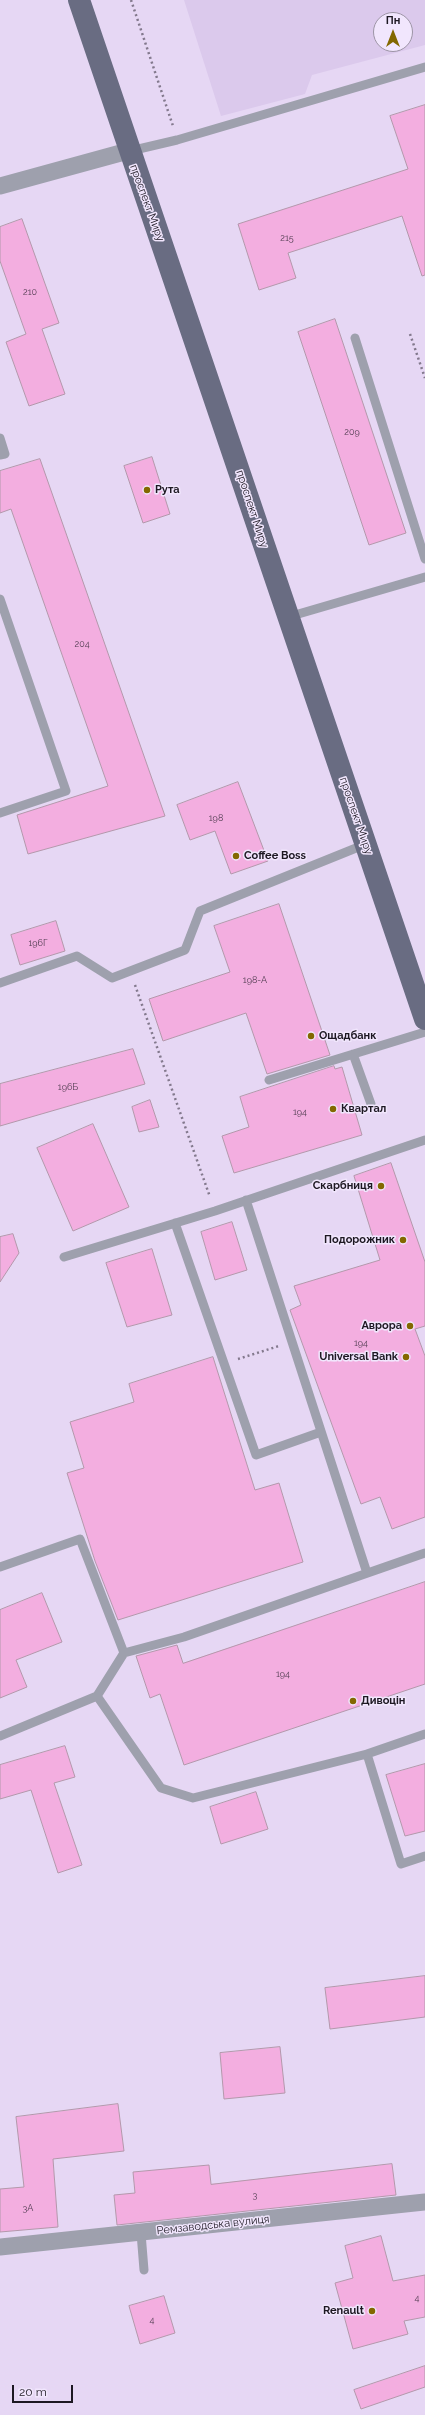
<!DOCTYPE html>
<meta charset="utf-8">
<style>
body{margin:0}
#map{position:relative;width:425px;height:2415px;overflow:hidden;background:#e6d7f4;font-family:Raleway,sans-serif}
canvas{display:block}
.north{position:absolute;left:373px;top:12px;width:40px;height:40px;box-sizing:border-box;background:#f1e6fd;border:1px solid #9c94a5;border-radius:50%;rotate:0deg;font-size:11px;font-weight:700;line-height:16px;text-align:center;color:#1d1822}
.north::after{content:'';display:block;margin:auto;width:14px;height:18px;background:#836800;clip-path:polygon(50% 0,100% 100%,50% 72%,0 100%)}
.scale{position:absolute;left:12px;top:2385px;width:61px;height:18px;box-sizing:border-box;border:2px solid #1d1822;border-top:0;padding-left:5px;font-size:12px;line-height:14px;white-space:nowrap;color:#1d1822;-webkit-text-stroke:3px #f1e6fd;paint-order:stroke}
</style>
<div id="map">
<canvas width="425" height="2415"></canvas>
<div class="north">Пн</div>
<div class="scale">20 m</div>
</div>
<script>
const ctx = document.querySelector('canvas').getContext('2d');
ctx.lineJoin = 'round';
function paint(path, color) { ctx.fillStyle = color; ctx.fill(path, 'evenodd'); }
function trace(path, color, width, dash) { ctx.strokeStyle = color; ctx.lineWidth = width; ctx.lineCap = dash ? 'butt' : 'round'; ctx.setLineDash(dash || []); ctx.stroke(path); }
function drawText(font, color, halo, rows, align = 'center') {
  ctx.font = font + ' Raleway,sans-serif'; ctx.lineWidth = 3; ctx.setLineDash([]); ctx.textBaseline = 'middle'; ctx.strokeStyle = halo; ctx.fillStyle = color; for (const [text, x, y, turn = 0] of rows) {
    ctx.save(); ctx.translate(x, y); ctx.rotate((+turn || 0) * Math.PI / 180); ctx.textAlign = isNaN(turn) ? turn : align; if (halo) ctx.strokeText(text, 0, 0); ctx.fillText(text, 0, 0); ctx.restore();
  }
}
paint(new Path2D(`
 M 184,0 L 425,0 L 425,45 L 312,75 L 305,94 L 221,116 ZM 381,20 L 405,20 L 405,44 L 381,44 Z`), '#dbc9ec');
const building = new Path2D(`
 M 425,105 L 425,275 L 422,276 L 402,216 L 288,253 L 296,278 L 259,290 L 238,224 L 408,169 L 390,116 Z
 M 22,219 L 59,323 L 42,329 L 65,394 L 29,406 L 6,342 L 26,334 L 0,261 L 0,227 Z
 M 335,319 L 406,533 L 369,545 L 298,332 Z
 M 152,457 L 170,514 L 143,523 L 124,466 Z
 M 40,459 L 165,816 L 28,854 L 17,815 L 108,786 L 11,509 L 0,513 L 0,471 Z
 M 238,782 L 268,861 L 231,874 L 215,831 L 190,840 L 177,805 Z
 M 279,904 L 330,1055 L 267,1074 L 246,1013 L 163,1041 L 149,999 L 230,972 L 214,926 Z
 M 56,921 L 65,951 L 20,965 L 11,935 Z
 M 133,1049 L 145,1084 L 0,1126 L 0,1084 Z
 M 334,1066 L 335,1069 L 342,1067 L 362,1135 L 234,1173 L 222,1136 L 249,1127 L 240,1097 Z
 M 150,1100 L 159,1127 L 139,1132 L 132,1107 Z
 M 93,1124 L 129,1207 L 73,1231 L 37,1148 Z
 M 391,1163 L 425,1262 L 425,1326 L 415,1329 L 425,1356 L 425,1517 L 392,1529 L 380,1497 L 361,1504 L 290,1310 L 301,1305 L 294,1286 L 380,1260 L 354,1176 Z
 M 232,1222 L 247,1270 L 215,1280 L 201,1232 Z
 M 13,1234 L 19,1253 L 0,1282 L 0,1237 Z
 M 152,1249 L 172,1315 L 127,1327 L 106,1263 Z
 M 213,1357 L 255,1490 L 279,1483 L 303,1562 L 118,1620 L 95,1561 L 67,1473 L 84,1468 L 70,1422 L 134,1402 L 129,1384 Z
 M 425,1582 L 425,1684 L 184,1765 L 160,1694 L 150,1698 L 136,1656 L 177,1645 L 183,1663 Z
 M 42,1593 L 62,1642 L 16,1660 L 27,1687 L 0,1698 L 0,1610 Z
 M 65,1746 L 75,1777 L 54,1783 L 82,1865 L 58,1873 L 31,1790 L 0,1799 L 0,1765 Z
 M 425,1764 L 425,1831 L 405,1836 L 386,1775 Z
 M 256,1792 L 268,1829 L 221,1844 L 210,1807 Z
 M 425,1976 L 425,2017 L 330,2029 L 325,1988 Z
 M 280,2047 L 285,2093 L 224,2099 L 220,2053 Z
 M 118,2104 L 124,2151 L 53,2159 L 58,2227 L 0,2232 L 0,2189 L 24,2187 L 16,2117 Z
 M 392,2164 L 396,2195 L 117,2225 L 114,2195 L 135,2193 L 133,2172 L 209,2165 L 211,2184 Z
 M 381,2236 L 393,2281 L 425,2275 L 425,2317 L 404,2321 L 408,2334 L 353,2349 L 335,2283 L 353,2278 L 345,2246 Z
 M 164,2296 L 175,2333 L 140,2344 L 129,2306 Z
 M 425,2366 L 425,2387 L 361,2409 L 354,2390 Z`);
paint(building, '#f3aee0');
trace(building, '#b398ab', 1);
trace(new Path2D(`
 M 131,0 L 173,126
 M 410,334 L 425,378
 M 135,985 L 210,1197
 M 238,1359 L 279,1346`), '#83798d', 2.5, [2, 3]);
trace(new Path2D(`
 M 130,151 L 177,140 L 425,67
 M 355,338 L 425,559
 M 0,438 L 5,454 L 0,455
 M 0,599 L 66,791 L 0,813
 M 288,617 L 425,577
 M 0,983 L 77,956 L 112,978 L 185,950 L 200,911 L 366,844
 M 353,1054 L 371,1104
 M 269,1080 L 425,1032
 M 246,1200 L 367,1573
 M 175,1223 L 256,1455 L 321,1432
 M 64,1257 L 215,1211 L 425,1140
 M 0,1567 L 80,1539 L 124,1653 L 184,1637 L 425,1553
 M 97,1696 L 161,1788 L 193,1798 L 367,1754
 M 425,1734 L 367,1754 L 401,1864 L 425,1856
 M 0,1736 L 97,1696 L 124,1653
 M 141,2233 L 144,2270`), '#9ea0ad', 9);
trace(new Path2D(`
 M 0,186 L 128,151
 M 0,2247 L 425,2202`), '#9ea0ad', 17);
trace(new Path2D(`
 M 79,0 L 425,1019`), '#696c82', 22);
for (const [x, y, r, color] of [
 [147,490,4,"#836800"],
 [236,856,4,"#836800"],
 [311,1036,4,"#836800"],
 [333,1109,4,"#836800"],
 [381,1186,4,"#836800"],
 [403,1240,4,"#836800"],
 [410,1326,4,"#836800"],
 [406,1357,4,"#836800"],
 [353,1701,4,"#836800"],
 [372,2311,4,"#836800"]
]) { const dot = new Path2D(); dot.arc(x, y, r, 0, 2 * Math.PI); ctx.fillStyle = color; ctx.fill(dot); trace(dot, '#f1e6fd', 1.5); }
drawText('9px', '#523e52', null, [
 ["215",287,238],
 ["210",30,292],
 ["209",352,432],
 ["204",82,644],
 ["198",216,818],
 ["196Г",38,943],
 ["198-А",255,980],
 ["196Б",68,1087],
 ["194",300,1112],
 ["194",361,1343],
 ["194",283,1674],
 ["3",255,2195],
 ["3А",28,2208],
 ["4",417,2298],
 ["4",152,2320]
]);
drawText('11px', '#1d1822', '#f1e6fd', [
 ["проспект Миру",147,203,70],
 ["проспект Миру",252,509,72],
 ["проспект Миру",356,816,71],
 ["Ремзаводська вулиця",213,2225,-6]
]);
drawText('bold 11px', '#1d1822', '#f1e6fd', [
 ["Рута",155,490],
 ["Coffee Boss",244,856],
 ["Ощадбанк",319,1036],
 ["Квартал",341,1109],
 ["Скарбниця",373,1186,"right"],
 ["Подорожник",395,1240,"right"],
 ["Аврора",402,1326,"right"],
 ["Universal Bank",398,1357,"right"],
 ["Дивоцін",361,1701],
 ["Renault",364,2311,"right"]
], 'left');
</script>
